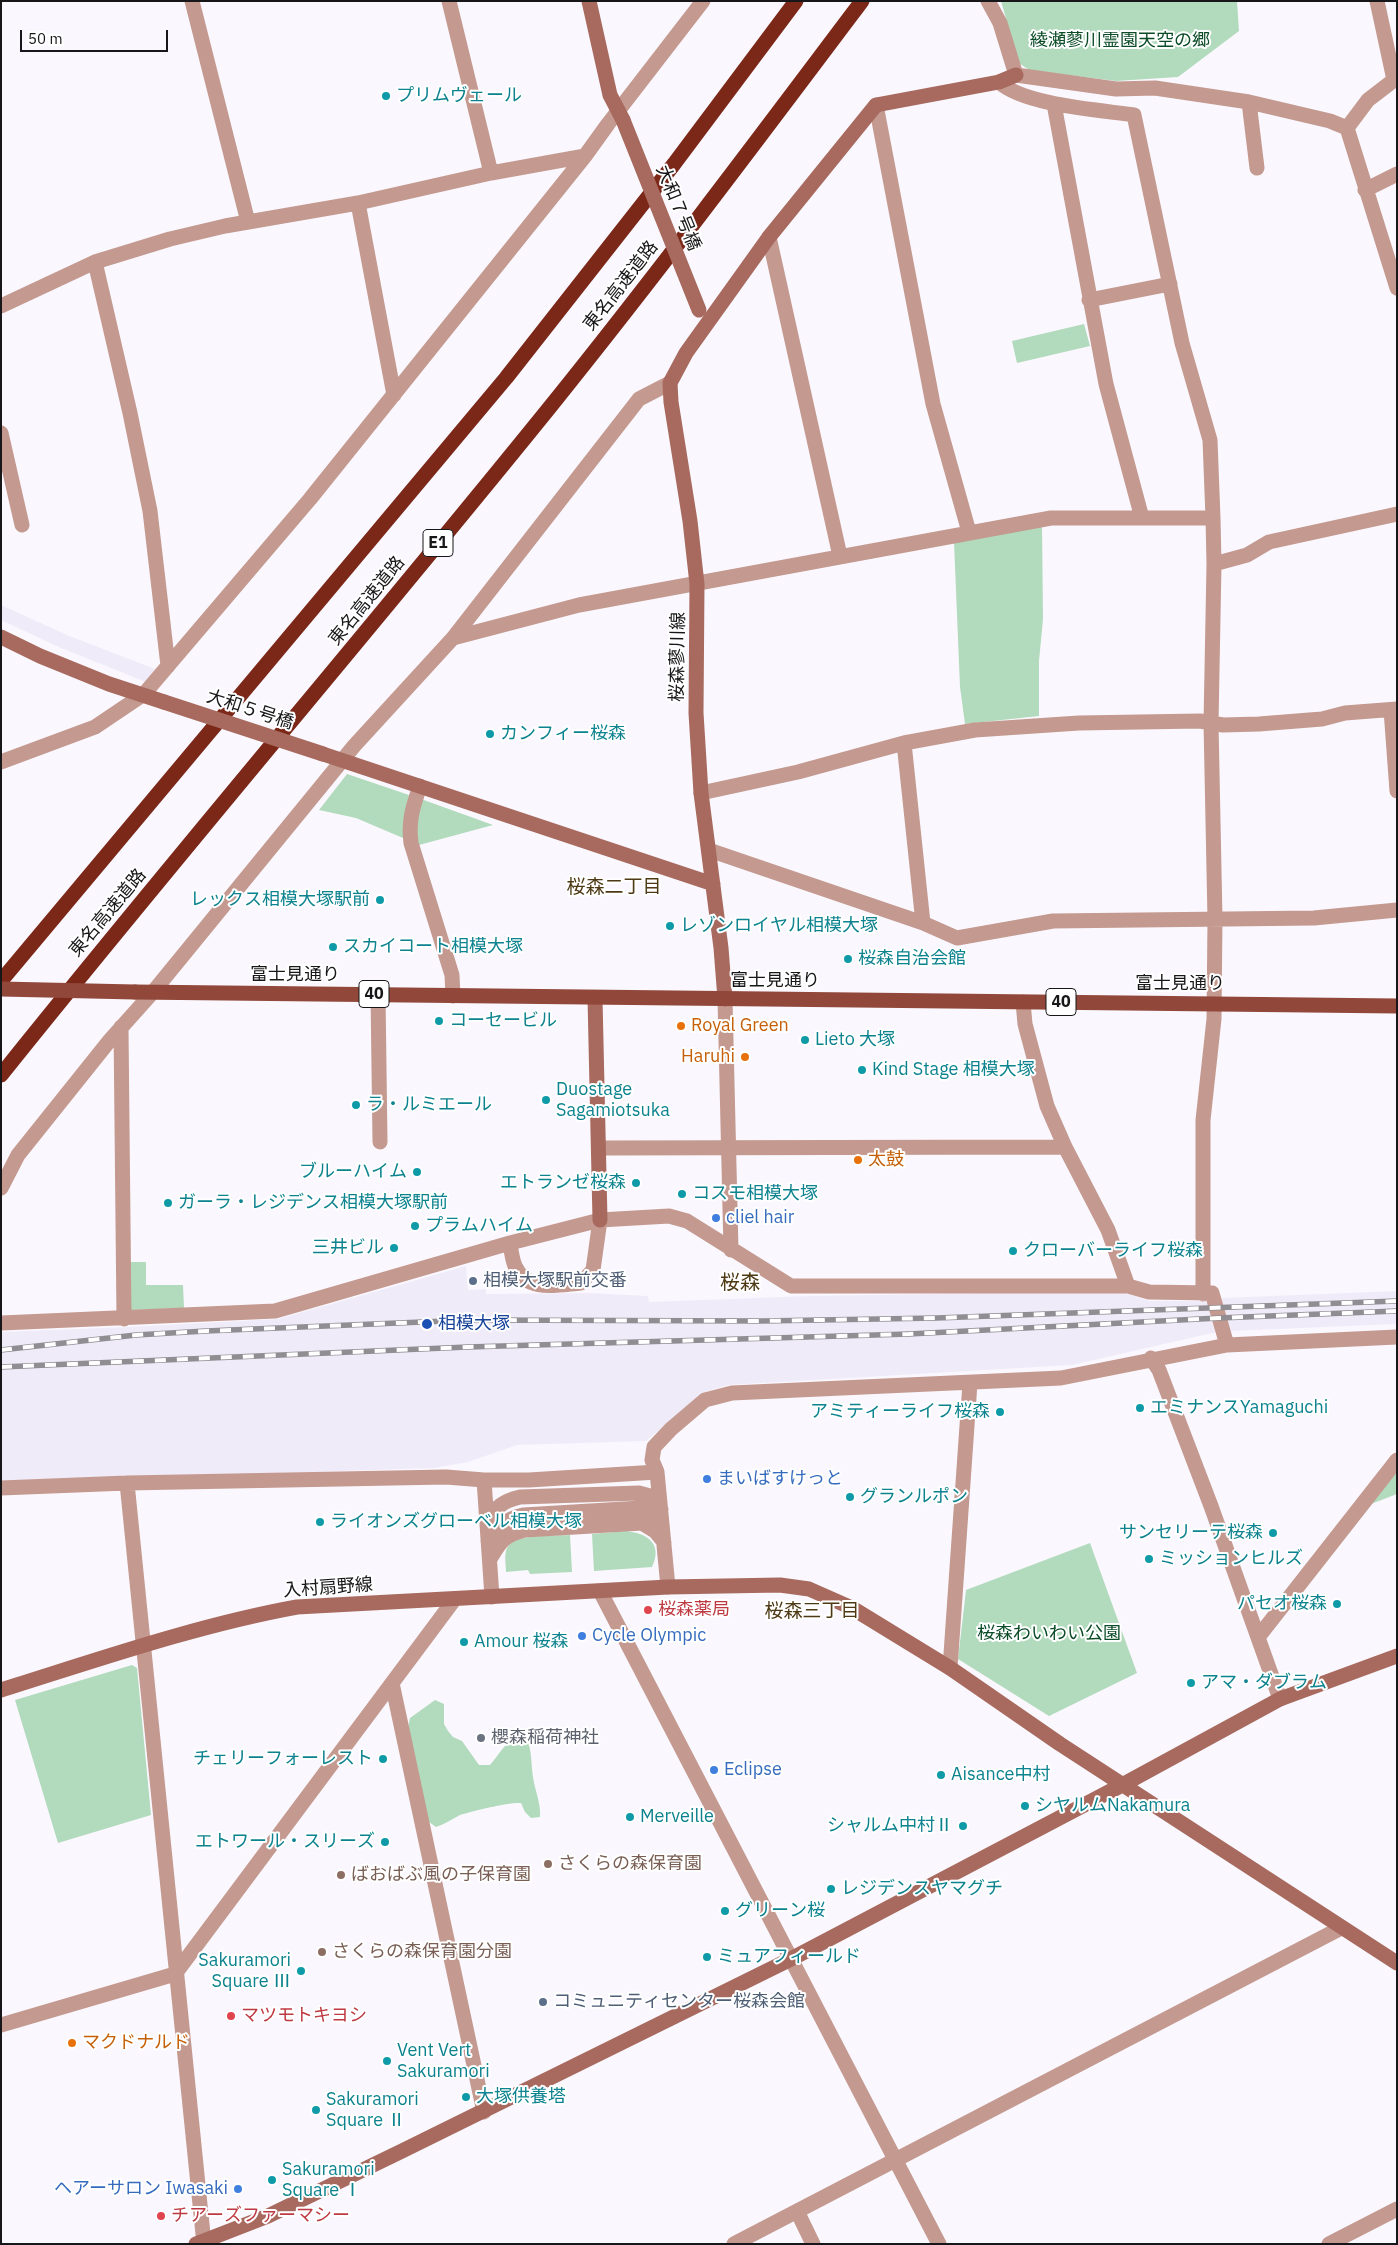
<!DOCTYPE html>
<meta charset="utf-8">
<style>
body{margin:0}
#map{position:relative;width:1398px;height:2245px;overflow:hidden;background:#faf8fe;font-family:"IBM Plex Sans",sans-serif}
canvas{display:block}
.frame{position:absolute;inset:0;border:2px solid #171618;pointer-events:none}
.scale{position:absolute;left:20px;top:30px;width:148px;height:22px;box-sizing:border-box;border:2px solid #171618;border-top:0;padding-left:6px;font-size:15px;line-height:18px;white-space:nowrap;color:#171618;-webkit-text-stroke:4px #fff;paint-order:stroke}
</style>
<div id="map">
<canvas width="1398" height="2245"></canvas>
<div class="frame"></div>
<div class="scale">50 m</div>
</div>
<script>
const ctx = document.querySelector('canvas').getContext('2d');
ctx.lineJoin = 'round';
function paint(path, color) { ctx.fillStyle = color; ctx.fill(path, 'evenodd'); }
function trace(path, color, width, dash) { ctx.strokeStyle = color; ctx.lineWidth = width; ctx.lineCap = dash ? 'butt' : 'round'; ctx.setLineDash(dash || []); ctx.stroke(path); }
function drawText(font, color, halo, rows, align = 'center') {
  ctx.font = font + ' "IBM Plex Sans","Noto Sans JP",sans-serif'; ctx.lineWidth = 4; ctx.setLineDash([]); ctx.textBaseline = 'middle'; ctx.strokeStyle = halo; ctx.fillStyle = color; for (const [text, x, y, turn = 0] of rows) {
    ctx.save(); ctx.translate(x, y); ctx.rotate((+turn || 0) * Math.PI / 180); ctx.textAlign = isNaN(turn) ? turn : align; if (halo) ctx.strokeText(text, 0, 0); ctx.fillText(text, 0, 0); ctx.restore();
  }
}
paint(new Path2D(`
 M 1,605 L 67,635 L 155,669 L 146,682 L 61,648 L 1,620 Z
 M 466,1266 L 468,1290 L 486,1289 L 486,1294 L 589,1293 L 648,1296 L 649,1302 L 809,1296 L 1119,1291 L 1149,1301 L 1207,1301 L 1217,1332 L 1072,1365 L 728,1385 L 705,1392 L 646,1441 L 517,1445 L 468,1462 L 434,1468 L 1,1482 L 1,1332 L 128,1327 L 278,1319 Z
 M 1397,1291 L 1397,1324 L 1230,1331 L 1221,1298 Z`), '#f0ebf9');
paint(new Path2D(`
 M 1001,1 L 1237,1 L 1239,31 L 1178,77 L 1116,81 L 1029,70 L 1019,63 Z
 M 1084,324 L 1090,346 L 1017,363 L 1012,341 Z
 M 1042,525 L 1043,619 L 1039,661 L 1039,716 L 965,724 L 960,687 L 954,542 Z
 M 347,774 L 409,795 L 403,824 L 403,838 L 356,818 L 319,810 Z
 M 421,799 L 493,825 L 419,845 L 415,829 Z
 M 130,1262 L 146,1262 L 146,1285 L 183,1285 L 184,1308 L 131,1310 Z
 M 1397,1470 L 1397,1494 L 1371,1504 Z
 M 625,1531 C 648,1533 663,1544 652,1567 L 594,1571 L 592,1534 Z
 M 570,1535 L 572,1572 L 530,1574 L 528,1570 L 506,1572 C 506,1563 503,1552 509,1545 C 518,1534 555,1536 570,1535 Z
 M 1090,1543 L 1137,1673 L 1049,1716 L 958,1659 L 966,1590 Z
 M 132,1665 L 137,1668 L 151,1815 L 58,1843 L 15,1700 Z
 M 435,1700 L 444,1704 L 444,1724 L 448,1731 L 453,1737 L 462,1741 L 479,1765 L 490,1765 C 501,1753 504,1741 521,1737 L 528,1742 C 532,1753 531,1765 533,1777 C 535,1791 541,1803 540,1817 L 531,1818 L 525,1812 L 521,1803 C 509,1802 473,1811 460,1815 C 452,1819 445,1824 436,1827 L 425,1819 L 408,1728 L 410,1718 Z`), '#b2dabc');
trace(new Path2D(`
 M 192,1 L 248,222
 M 449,1 L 491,173
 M 988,1 L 1000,23 L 1016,75 L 1116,89 L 1155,88 L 1249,102 L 1330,121 L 1347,128 L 1368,100 L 1394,80 L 1377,1
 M 999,82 C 1024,105 1099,110 1134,115 L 1182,343 L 1210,440 L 1213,518
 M 1249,102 L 1257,168
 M 1054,104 L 1106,384 L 1142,518
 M 876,105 L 933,404 L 969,532
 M 1347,128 L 1397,288
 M 1365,190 L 1397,174
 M 358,203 L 394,395
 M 769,237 L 840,556
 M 95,262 L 130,413 L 150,511 L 168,666
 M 1089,300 L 1170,284
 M 1,306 L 95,262 L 170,239 L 225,226 L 358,203 L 491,173 L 585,156
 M 1,433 L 22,525
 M 1214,564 L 1247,555 L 1269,542 L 1397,514
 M 453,638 L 579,605 L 1051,518 L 1213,518 L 1214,564 L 1211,723 L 1215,919 L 1214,1019 L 1203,1120 L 1203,1294
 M 1391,710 L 1397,791
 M 904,743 L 923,923
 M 1,762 L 95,727 L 144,694 L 310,499 L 585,156 L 608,124 L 703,1
 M 420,786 C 413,806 408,821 411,843 L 452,975 L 453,996
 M 701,793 L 798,772 L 904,743 L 975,730 L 1079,723 L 1200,721 L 1223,725 L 1259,724 L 1322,719 L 1345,713 L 1397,709
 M 709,850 L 923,923 L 957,938 L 1053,921 L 1314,918 L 1397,910
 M 378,994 L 380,1142
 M 725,999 L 731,1250
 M 1023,1002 L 1025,1024 L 1047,1106 L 1065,1147 L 1108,1230 L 1128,1286
 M 121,1027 L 124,1319
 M 600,1148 L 1065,1147
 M 1,1188 L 18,1155 L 110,1040 L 153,992 L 354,746 L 453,638 L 639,399 L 670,383
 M 510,1243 C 511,1250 512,1259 515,1266 C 527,1293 557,1285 581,1283 L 593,1270 L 600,1220
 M 1,1323 L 275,1311 L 510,1243 L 600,1220 L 669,1216 L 687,1221 L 791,1286 L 1128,1286 L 1149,1292 L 1212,1293 L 1227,1345
 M 1151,1358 L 1159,1370 L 1211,1506 L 1280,1699
 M 657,1472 L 652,1460 L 654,1447 L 671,1429 L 705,1400 L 732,1393 L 1061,1378 L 1227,1345 L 1397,1337
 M 127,1483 L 204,2244
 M 1,1488 L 127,1483 L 446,1477 L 484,1480
 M 487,1521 C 496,1507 503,1501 520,1497 L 639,1493 L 650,1496 L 661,1509
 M 488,1541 C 498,1527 505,1519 523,1515 L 641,1508 L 652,1513 L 662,1524
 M 490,1559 C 500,1542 504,1535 525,1530 L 642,1523 L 655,1531 L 664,1542
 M 600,1591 L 939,2244
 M 492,1597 L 484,1480 L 529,1480 L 657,1472 L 668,1587
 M 1259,1636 L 1397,1460
 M 950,1668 L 970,1383
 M 392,1683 L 484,2112
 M 1,2025 L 175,1974 L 454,1600
 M 797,2211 L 813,2244
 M 734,2244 L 1341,1928
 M 1329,2244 L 1397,2209`), '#c49990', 15);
trace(new Path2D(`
 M 589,1 L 610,95 L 623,120
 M 1,637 L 40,656 L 109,684 L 164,702
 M 323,754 L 713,884
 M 595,998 L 600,1220
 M 725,999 L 721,948 L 701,793 L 696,713 L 697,584 L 690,521 L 671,402 L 670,383 L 686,353 L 769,237 L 876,105 L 999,82 L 1016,75
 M 1,1690 C 97,1660 198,1625 297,1607 L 668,1587 L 780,1585 L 809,1589 L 852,1608 L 950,1668 L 1060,1744 L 1397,1963
 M 196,2244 L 268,2216 L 402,2151 L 791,1959 L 1124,1784 L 1280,1699 L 1397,1656`), '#a86a5e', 15);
trace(new Path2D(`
 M 135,992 L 1397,1006`), '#91483a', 15);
trace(new Path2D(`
 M 1,981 L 506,378 L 674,164 L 796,1
 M 1,1075 C 181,850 369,631 550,407 C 657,274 759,138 862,1`), '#7c2819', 15);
const rail = new Path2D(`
 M 1,1350 L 136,1335 L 206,1331 L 470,1320 L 762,1321 L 937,1318 L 1397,1301
 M 1,1367 L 468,1347 L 909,1334 L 1219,1318 L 1397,1311`);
trace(rail, '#908e92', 5.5);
trace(rail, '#fff', 4, [11]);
trace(new Path2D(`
 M 623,120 L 699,310
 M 164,702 L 323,754`), '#a86a5e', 15);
trace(new Path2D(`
 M 1,989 L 135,992`), '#91483a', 15);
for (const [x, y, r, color] of [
 [386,96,5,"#0f9aa8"],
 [490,734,5,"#0f9aa8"],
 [380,900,5,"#0f9aa8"],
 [670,926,5,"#0f9aa8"],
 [333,947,5,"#0f9aa8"],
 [848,959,5,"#0f9aa8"],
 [439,1021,5,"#0f9aa8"],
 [681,1026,5,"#e8710a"],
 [805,1040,5,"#0f9aa8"],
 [745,1057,5,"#e8710a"],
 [862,1070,5,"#0f9aa8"],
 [546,1100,5,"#0f9aa8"],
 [356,1105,5,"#0f9aa8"],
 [858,1160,5,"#e8710a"],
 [417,1172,5,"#0f9aa8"],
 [636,1183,5,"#0f9aa8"],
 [682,1194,5,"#0f9aa8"],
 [168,1203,5,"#0f9aa8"],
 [716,1218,5,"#3f7fe0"],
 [415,1226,5,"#0f9aa8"],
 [394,1248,5,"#0f9aa8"],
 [1013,1251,5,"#0f9aa8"],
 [473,1281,5,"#5c6f8a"],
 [427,1324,6,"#1a4fb4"],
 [1140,1408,5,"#0f9aa8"],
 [1000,1412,5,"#0f9aa8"],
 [707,1479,5,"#3f7fe0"],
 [850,1497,5,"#0f9aa8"],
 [320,1522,5,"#0f9aa8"],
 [1273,1533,5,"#0f9aa8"],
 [1149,1559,5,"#0f9aa8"],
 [1337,1604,5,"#0f9aa8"],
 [648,1610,5,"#e0444e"],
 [582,1636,5,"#3f7fe0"],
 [464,1642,5,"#0f9aa8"],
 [1191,1683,5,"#0f9aa8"],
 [481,1738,5,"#6b7280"],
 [383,1759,5,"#0f9aa8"],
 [714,1770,5,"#3f7fe0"],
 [941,1775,5,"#0f9aa8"],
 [1025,1806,5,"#0f9aa8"],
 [630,1817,5,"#0f9aa8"],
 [963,1826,5,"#0f9aa8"],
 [385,1842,5,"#0f9aa8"],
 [548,1864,5,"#8d6e63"],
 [341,1875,5,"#8d6e63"],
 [831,1889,5,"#0f9aa8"],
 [725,1911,5,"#0f9aa8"],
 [322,1952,5,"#8d6e63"],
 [707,1957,5,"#0f9aa8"],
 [301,1971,5,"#0f9aa8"],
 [543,2002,5,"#5c6f8a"],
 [231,2016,5,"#e0444e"],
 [72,2043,5,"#e8710a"],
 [387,2061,5,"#0f9aa8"],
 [466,2097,5,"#0f9aa8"],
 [316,2110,5,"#0f9aa8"],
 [272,2180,5,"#0f9aa8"],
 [238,2189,5,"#3f7fe0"],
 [161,2216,5,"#e0444e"]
]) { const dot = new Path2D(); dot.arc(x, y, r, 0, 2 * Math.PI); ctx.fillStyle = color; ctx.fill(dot); trace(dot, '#fff', 2); }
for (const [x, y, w] of [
 [438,543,30],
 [374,994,30],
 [1061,1002,30]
]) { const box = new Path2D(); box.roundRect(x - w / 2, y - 13.5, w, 27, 4); ctx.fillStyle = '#fff'; ctx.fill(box); trace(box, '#171618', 1); }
drawText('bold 16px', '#171618', null, [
 ["E1",438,543],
 ["40",374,994],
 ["40",1061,1002]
]);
drawText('18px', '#0b4c27', '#fff', [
 ["綾瀬蓼川霊園天空の郷",1120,41],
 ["桜森わいわい公園",1049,1634]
]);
drawText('18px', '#0d838f', '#fff', [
 ["プリムヴェール",396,96],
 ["カンフィー桜森",500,734],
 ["レックス相模大塚駅前",370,900,"right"],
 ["レゾンロイヤル相模大塚",680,926],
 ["スカイコート相模大塚",343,947],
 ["桜森自治会館",858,959],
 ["コーセービル",449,1021],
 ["Lieto 大塚",815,1040],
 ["Kind Stage 相模大塚",872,1070],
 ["Duostage",556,1090],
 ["Sagamiotsuka",556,1111],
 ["ラ・ルミエール",366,1105],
 ["ブルーハイム",407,1172,"right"],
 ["エトランゼ桜森",626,1183,"right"],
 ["コスモ相模大塚",692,1194],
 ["ガーラ・レジデンス相模大塚駅前",178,1203],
 ["プラムハイム",425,1226],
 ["三井ビル",384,1248,"right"],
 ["クローバーライフ桜森",1023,1251],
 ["エミナンスYamaguchi",1150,1408],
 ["アミティーライフ桜森",990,1412,"right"],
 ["グランルポン",860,1497],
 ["ライオンズグローベル相模大塚",330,1522],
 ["サンセリーテ桜森",1263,1533,"right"],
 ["ミッションヒルズ",1159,1559],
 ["パセオ桜森",1327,1604,"right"],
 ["Amour 桜森",474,1642],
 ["アマ・ダブラム",1201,1683],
 ["チェリーフォーレスト",373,1759,"right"],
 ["Aisance中村",951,1775],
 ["シヤルムNakamura",1035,1806],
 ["Merveille",640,1817],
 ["シャルム中村Ⅱ",953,1826,"right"],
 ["エトワール・スリーズ",375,1842,"right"],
 ["レジデンスヤマグチ",841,1889],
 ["グリーン桜",735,1911],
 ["ミュアフィールド",717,1957],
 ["Sakuramori",291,1961,"right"],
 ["Square Ⅲ",291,1982,"right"],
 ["Vent Vert",397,2051],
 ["Sakuramori",397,2072],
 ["大塚供養塔",476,2097],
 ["Sakuramori",326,2100],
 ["Square Ⅱ",326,2121],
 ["Sakuramori",282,2170],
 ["Square Ⅰ",282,2191]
], 'left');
drawText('18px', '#171618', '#fff', [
 ["大和７号橋",678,208,68],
 ["東名高速道路",621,286,-52],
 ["東名高速道路",367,601,-51],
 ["桜森蓼川線",678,657,-89],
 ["大和５号橋",250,710,18],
 ["東名高速道路",108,913,-50],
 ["富士見通り",295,975],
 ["富士見通り",775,981],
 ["富士見通り",1180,984],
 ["入村扇野線",328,1588,-4]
]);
drawText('18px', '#c56008', '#fff', [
 ["Royal Green",691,1026],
 ["Haruhi",735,1057,"right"],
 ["太鼓",868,1160],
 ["マクドナルド",82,2043]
], 'left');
drawText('18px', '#366cbe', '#fff', [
 ["cliel hair",726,1218],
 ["まいばすけっと",717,1479],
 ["Cycle Olympic",592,1636],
 ["Eclipse",724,1770],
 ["ヘアーサロン Iwasaki",228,2189,"right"]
], 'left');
drawText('18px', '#4e5e75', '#fff', [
 ["相模大塚駅前交番",483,1281],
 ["コミュニティセンター桜森会館",553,2002]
], 'left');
drawText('18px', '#164399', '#fff', [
 ["相模大塚",438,1324]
], 'left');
drawText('18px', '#be3a42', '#fff', [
 ["桜森薬局",658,1610],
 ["マツモトキヨシ",241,2016],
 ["チアーズファーマシー",171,2216]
], 'left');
drawText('18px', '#5b616d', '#fff', [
 ["櫻森稲荷神社",491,1738]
], 'left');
drawText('18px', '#785e54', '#fff', [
 ["さくらの森保育園",558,1864],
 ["ばおばぶ風の子保育園",351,1875],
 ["さくらの森保育園分園",332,1952]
], 'left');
drawText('19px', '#4d3914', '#fff', [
 ["桜森二丁目",614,888],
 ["桜森三丁目",812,1612]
]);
drawText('20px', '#4d3914', '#fff', [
 ["桜森",740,1283]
]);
</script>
